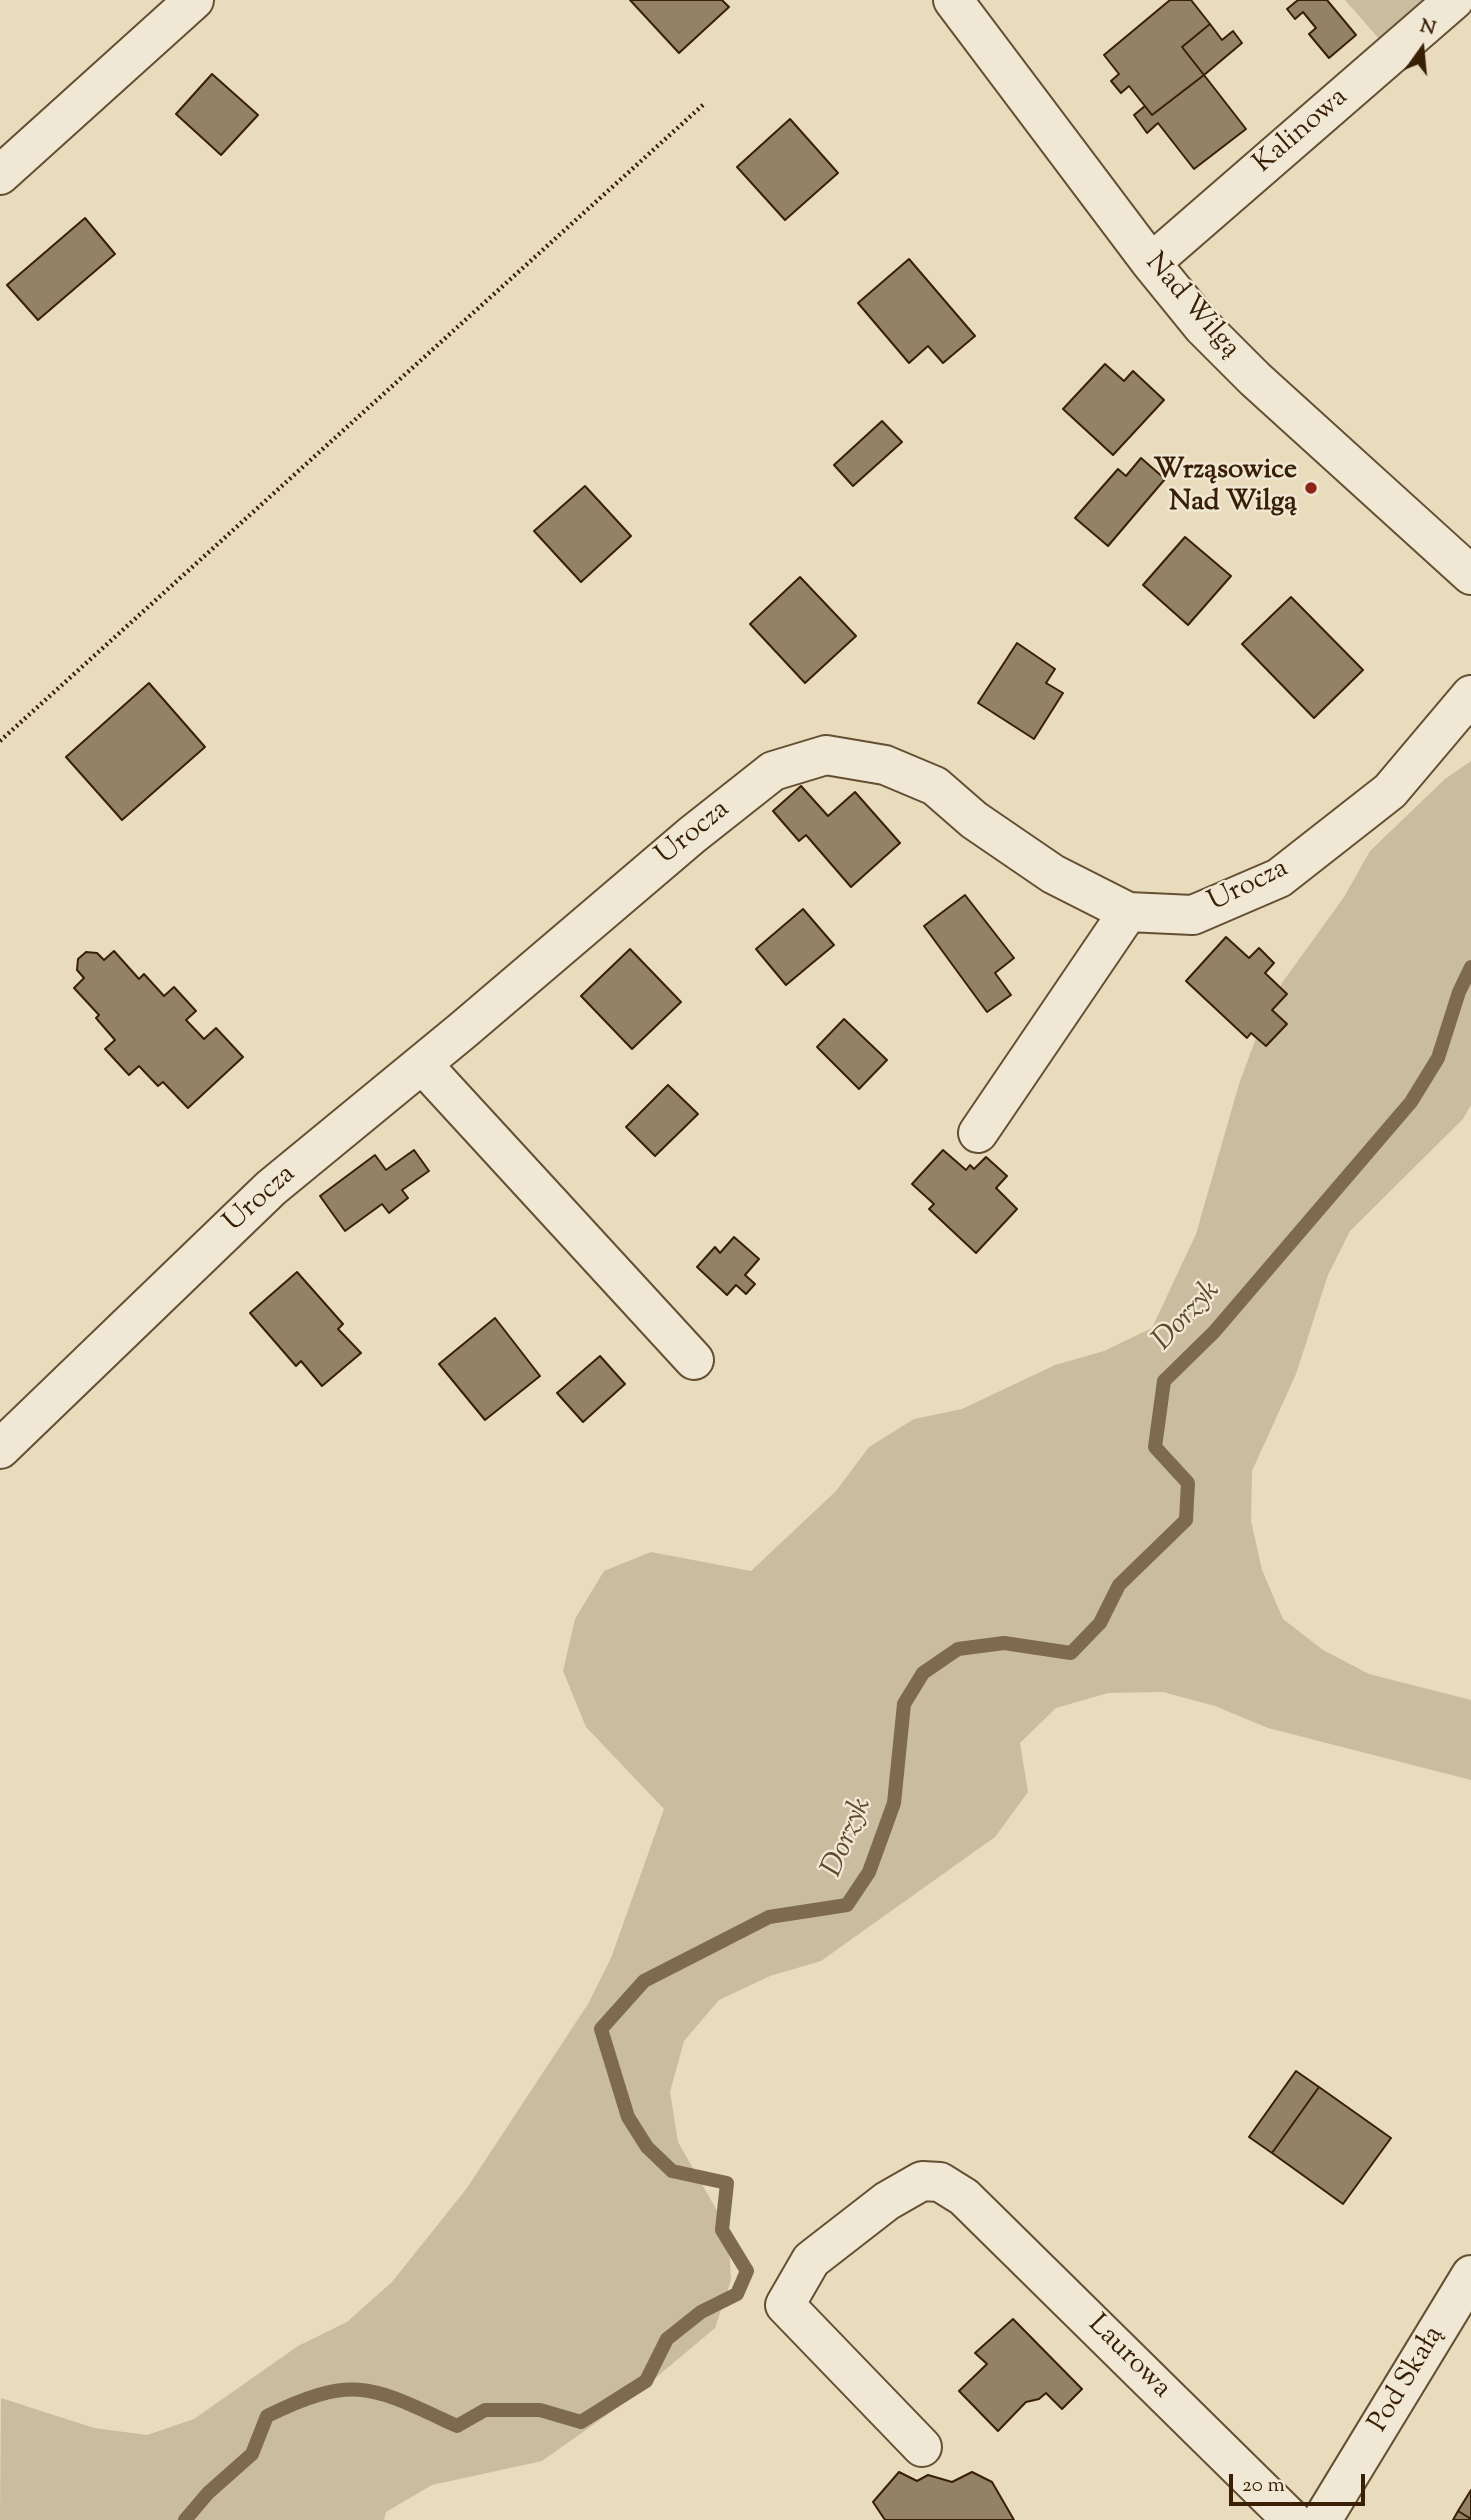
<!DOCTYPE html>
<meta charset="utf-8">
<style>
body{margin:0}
#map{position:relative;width:1471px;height:2520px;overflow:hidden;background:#e8dcbd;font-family:"Sorts Mill Goudy",serif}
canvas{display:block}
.north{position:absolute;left:1387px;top:14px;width:70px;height:70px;-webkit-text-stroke:5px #f0e8d4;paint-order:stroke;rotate:15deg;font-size:19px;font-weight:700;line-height:28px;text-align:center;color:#392005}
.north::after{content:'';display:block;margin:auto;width:24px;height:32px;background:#392005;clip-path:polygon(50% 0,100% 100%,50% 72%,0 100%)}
.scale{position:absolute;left:1229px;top:2474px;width:136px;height:32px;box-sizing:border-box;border:4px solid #392005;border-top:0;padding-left:9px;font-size:21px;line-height:24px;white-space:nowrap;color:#392005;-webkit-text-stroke:5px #f0e8d4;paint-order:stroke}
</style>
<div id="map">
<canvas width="1471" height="2520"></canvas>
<div class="north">N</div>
<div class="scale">20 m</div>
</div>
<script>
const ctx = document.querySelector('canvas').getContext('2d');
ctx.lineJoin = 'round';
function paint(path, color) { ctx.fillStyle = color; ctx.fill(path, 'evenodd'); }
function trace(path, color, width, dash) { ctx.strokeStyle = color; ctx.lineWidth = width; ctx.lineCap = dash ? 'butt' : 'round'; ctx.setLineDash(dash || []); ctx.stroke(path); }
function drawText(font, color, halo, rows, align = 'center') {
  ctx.font = font + ' "Sorts Mill Goudy",serif'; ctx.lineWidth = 5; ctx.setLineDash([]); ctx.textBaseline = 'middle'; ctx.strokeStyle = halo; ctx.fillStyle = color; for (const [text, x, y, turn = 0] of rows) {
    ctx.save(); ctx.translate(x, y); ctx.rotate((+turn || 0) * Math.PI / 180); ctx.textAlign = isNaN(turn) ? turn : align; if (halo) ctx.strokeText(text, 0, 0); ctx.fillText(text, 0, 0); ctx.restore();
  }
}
paint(new Path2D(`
 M 1345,0 L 1442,0 L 1387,48 Z
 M 1471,761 L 1471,1105 L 1463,1119 L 1350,1231 L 1328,1275 L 1296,1374 L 1252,1471 L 1251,1521 L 1262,1570 L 1283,1619 L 1323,1650 L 1369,1674 L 1471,1700 L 1471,1780 L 1268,1728 L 1215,1706 L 1163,1692 L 1108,1693 L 1056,1708 L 1020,1743 L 1028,1792 L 995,1837 L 821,1961 L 770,1976 L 719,2000 L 684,2041 L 670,2092 L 678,2142 L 728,2230 L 731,2280 L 715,2328 L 634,2396 L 542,2461 L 432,2485 L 386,2512 L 384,2520 L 0,2520 L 1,2398 L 94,2428 L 147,2435 L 194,2419 L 298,2346 L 347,2322 L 392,2282 L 467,2188 L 588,2004 L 611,1958 L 664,1809 L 586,1727 L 563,1671 L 575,1619 L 604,1571 L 651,1552 L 751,1571 L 836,1491 L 869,1447 L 914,1419 L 962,1409 L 1055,1365 L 1104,1351 L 1152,1328 L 1196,1234 L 1239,1084 L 1259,1030 L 1282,983 L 1344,897 L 1370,851 L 1445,779 Z`), '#cabc9e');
trace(new Path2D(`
 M 185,2520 L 208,2493 L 252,2454 L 267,2416 C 355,2373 373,2387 457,2426 L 485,2410 L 540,2410 L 581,2422 L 646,2381 L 667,2339 L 701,2312 L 737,2294 L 747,2271 L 722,2230 L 727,2183 L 672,2171 L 647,2147 L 628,2117 L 601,2029 L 644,1981 L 769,1917 L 847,1905 L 869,1872 L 894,1803 L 904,1704 L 923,1673 L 958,1649 L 1004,1643 L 1071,1653 L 1100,1623 L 1119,1585 L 1186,1520 L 1188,1483 L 1155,1447 L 1164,1381 L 1214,1332 L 1411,1102 L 1438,1058 L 1459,992 L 1471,967`), '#7e6a4e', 14);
const building = new Path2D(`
 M 630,0 L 722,0 L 729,7 L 679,53 Z
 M 1170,0 L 1191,0 L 1210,24 L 1182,47 L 1204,75 L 1152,115 L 1129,86 L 1121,93 L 1111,81 L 1119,74 L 1104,55 Z
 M 1298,0 L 1327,0 L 1356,35 L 1329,58 L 1309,34 L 1316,28 L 1303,12 L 1295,19 L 1287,9 Z
 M 1210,24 L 1222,40 L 1233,31 L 1242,43 L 1204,75 L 1182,47 Z
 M 212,74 L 258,115 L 221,155 L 176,114 Z
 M 1204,75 L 1246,129 L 1194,169 L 1158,123 L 1147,133 L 1134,115 L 1145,106 L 1152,115 Z
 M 790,119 L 838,173 L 785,220 L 737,167 Z
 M 85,218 L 115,254 L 38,320 L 7,285 Z
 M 909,259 L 975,336 L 943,363 L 928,346 L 909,363 L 858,303 Z
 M 1105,364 L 1124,381 L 1133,371 L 1164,400 L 1113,455 L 1063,409 Z
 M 882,421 L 902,442 L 853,486 L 834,465 Z
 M 1141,458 L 1165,479 L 1108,546 L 1075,518 L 1118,469 L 1126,476 Z
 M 585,486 L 631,536 L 581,582 L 534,531 Z
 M 1185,537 L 1231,576 L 1188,625 L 1143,585 Z
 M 800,577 L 856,636 L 805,683 L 750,624 Z
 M 1291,597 L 1363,670 L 1314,718 L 1242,644 Z
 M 1017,643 L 1055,669 L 1046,683 L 1063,693 L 1034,739 L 978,703 Z
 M 149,683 L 205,747 L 122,820 L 66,757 Z
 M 801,786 L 828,816 L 855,792 L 900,843 L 851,887 L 806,835 L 799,841 L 773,811 Z
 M 965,895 L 1014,958 L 995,973 L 1011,995 L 987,1012 L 924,926 Z
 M 803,909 L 834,945 L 786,985 L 756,949 Z
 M 1226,937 L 1249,958 L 1259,948 L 1274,963 L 1265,973 L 1287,994 L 1272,1010 L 1287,1024 L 1266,1046 L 1251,1033 L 1247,1038 L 1186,981 Z
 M 630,949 L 681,1002 L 632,1049 L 581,996 Z
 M 114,951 L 139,979 L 144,974 L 164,996 L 174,987 L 196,1011 L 186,1020 L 204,1039 L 216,1028 L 243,1057 L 188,1108 L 163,1082 L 158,1086 L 139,1066 L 129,1075 L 105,1049 L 115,1040 L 96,1018 L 99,1015 L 74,988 L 84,978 L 77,970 L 78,959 L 86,952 L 97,953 L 104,960 Z
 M 844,1019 L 887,1060 L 859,1089 L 817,1047 Z
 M 668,1085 L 698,1114 L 655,1156 L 626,1127 Z
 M 414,1150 L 429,1171 L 402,1190 L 408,1198 L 389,1213 L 382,1204 L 345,1231 L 320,1196 L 375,1155 L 386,1170 Z
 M 943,1150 L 966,1170 L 970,1165 L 974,1169 L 986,1157 L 1007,1176 L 996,1188 L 1017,1209 L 976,1253 L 929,1209 L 934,1204 L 912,1184 Z
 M 734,1237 L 759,1259 L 745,1275 L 755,1284 L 746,1294 L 736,1285 L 727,1295 L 697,1267 L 715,1247 L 720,1253 Z
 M 297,1272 L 343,1324 L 338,1329 L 361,1353 L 322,1386 L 301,1361 L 296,1366 L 250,1313 Z
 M 495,1318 L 540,1376 L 485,1420 L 439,1364 Z
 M 600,1356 L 625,1384 L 583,1422 L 557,1393 Z
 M 1296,2071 L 1319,2087 L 1272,2153 L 1249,2137 Z
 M 1319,2087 L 1391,2138 L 1343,2204 L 1272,2153 Z
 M 1013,2319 L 1082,2389 L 1062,2409 L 1046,2393 L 1039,2399 L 1026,2402 L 998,2431 L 959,2391 L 987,2364 L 975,2353 Z
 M 899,2472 L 917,2481 L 928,2475 L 952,2482 L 972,2472 L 992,2482 L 1014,2520 L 885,2520 L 873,2502 Z
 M 1471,2490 L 1471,2519 L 1458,2511 Z
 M 1458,2511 L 1471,2519 L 1471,2520 L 1453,2520 Z`);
paint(building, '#948265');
trace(building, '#392005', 2);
const minor = new Path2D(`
 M 953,0 L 1151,263 L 1203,327 L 1255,379 L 1471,575
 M 0,175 L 194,0
 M 1151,263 L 1454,0
 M 422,1064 L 694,1360
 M 978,1133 L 1128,912
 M 0,1449 L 271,1188 L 462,1031 L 692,835 L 773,771 L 826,755 L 885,765 L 935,786 L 974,820 L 1053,874 L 1128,912 L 1193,915 L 1279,878 L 1390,791 L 1471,695
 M 922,2447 L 785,2305 L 811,2260 L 887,2201 L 922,2181 L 940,2182 L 964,2197 L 1292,2520
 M 1322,2520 L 1471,2275`);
trace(minor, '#654f33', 42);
trace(new Path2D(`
 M 0,741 L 704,104`), '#392005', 4.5, [2, 3.5]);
trace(minor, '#f0e8d4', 38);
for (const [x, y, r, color] of [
 [1311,488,7,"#8f2418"]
]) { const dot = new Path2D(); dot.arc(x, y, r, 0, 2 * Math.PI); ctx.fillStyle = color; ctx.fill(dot); trace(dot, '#f0e8d4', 2.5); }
drawText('28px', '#392005', '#f0e8d4', [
 ["Kalinowa",1302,132,-41],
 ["Nad Wilgą",1191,307,49],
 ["Urocza",694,834,-39],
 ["Urocza",1249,887,-26],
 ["Urocza",261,1200,-42],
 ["Laurowa",1128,2358,45],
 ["Pod Skałą",1408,2380,-59]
]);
drawText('bold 28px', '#392005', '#f0e8d4', [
 ["Wrząsowice",1297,472],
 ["Nad Wilgą",1297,504]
], 'right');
drawText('italic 30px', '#614b2f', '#f0e8d4', [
 ["Dorzyk",1188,1317,-47],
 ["Dorzyk",849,1838,-67]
]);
</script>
